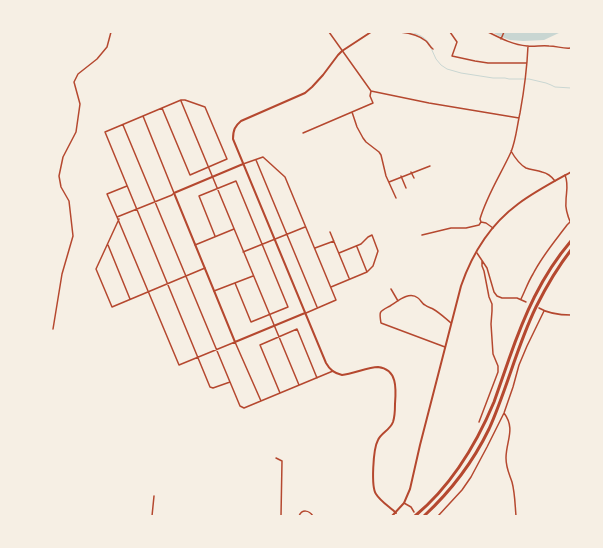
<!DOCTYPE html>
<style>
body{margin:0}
#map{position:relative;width:603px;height:548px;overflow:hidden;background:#f6efe4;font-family:"DejaVu Sans",sans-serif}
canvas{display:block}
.frame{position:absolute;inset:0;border:33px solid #f6efe4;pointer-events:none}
</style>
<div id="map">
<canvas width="603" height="548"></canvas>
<div class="frame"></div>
</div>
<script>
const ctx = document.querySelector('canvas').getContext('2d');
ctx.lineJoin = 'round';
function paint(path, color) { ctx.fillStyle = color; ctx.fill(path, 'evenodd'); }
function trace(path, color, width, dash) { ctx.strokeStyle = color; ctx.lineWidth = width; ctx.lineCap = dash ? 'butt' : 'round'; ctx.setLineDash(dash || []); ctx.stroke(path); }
paint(new Path2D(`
 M 492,32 L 561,32 L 544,40 L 523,41 L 510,40 L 499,36 Z`), '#c9d6d2');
trace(new Path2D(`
 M 410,32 C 418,34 426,37 430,45
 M 431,48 L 436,59 L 441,65 L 447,69 L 461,73 L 493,78 L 505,78 L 509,79 L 529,79 L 546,83 L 551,85 L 555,87 L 571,88`), '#c9d6d2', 1);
trace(new Path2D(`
 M 400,32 C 409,33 419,35 426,41 C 429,44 430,47 433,49
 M 450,32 L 457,42 L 452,56 L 475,61 L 488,63 L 527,63
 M 488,32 C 500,38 513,45 527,46 C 534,47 542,45 549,46 C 557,46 563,49 571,48
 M 501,39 L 504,32
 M 371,91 L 429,103 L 519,118
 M 181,101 L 299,385
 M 162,108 L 190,175 L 227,159 L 205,107 L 185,100 L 181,100 L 105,132 L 210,387 L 213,388 L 230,382 L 240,406 L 244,408 L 333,371
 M 352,112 L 357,127 L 363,138 L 366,142 L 379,152 L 381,155 L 386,176 L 396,198
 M 143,116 L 174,193 L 172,195 L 117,217 L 179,365 L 235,342 L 261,401
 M 123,125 L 230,382
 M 303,133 L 373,103 L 370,96 L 371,91 L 329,32
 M 511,151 C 515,158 519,164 526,168 C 531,170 537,170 542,172 C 547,173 552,177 555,181
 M 256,160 L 317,307
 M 243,164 L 263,157 L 285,177 L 336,300 L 306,313
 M 411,172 L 414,178
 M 565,175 C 569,185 566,192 566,201 C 565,208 568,217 571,224
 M 401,176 L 406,188
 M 389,182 L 430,166
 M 117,217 L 107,194 L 127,186
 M 119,219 L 96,269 L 112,307 L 205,268
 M 493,228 L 486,223 L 481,222 L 480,219 C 487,195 501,174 511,152 C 516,140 517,126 520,113 C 524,91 527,69 528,46
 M 330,232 L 349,278
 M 422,235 L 451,228 L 466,228 L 479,225 L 481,222
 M 215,236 L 199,196 L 236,181 L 288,307 L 251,322 L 235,283
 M 108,245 L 130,299
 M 195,245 L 234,229
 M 357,247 L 367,272
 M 315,248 L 334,241
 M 243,252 L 305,227
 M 477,253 L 487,268 L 494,292 L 497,296 L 502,298 L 517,298 L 526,302
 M 331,287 L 367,272 L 373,266 L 378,251 L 372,235 L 368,237 L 361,244 L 339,253
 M 391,289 L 398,301
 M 214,291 L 253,276
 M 521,299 C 525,291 528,282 533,274 C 542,256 555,241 567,225 L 571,221
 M 539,308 C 549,314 560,315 571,315
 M 53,329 L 62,274 L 73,236 L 69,201 L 61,187 L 59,176 L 63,157 L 76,132 L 80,104 L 74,82 L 78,74 L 97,59 L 107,47 L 111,32
 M 445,347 L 381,323 C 379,311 379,312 390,306 C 398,301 409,291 418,298 C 421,300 422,304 425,305 C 427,307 431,308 433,309 C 440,313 445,318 451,323
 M 280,393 L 260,345 L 297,329 L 317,378
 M 504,413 C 516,429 506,441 506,458 C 506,468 509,473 512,482 C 515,493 515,505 516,516
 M 479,422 L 498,372 L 498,366 L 493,354 L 491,324 L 492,311 L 492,304 L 489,297 L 484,271 L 482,266 L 482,261
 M 276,458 L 282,461 L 281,516
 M 404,503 L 411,507 L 414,512
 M 152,516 L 154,496
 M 299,516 C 302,509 309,510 313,516
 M 438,516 L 462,490 L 471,477 L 487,447 L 504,413 L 513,387 L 519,365 L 527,346 L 544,311`), '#b5482f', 1.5);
trace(new Path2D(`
 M 371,32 L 342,51 L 338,55 L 323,75 L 312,87 L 305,93 L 241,121 C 235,126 233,130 233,139 L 326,363 C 330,370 334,373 342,375 C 353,374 368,367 378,367 C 398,369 396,390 395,404 C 395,410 395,416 393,422 C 390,430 381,433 378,440 C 373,449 371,487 376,494 C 381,502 390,507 396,513
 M 243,164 L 174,193 L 235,342 L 305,313
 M 392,516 L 404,503 L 410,489 L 420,445 L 461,286 C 472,254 491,224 518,204 C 534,192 553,182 571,172`), '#b5482f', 2);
trace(new Path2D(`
 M 415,516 C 451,486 476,445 494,402 C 499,388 504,373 509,359 C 524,316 541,276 571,241
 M 424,516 C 451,491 473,462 489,429 C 507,389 517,346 536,307 C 546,287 557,268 571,250`), '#b5482f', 3);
</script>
